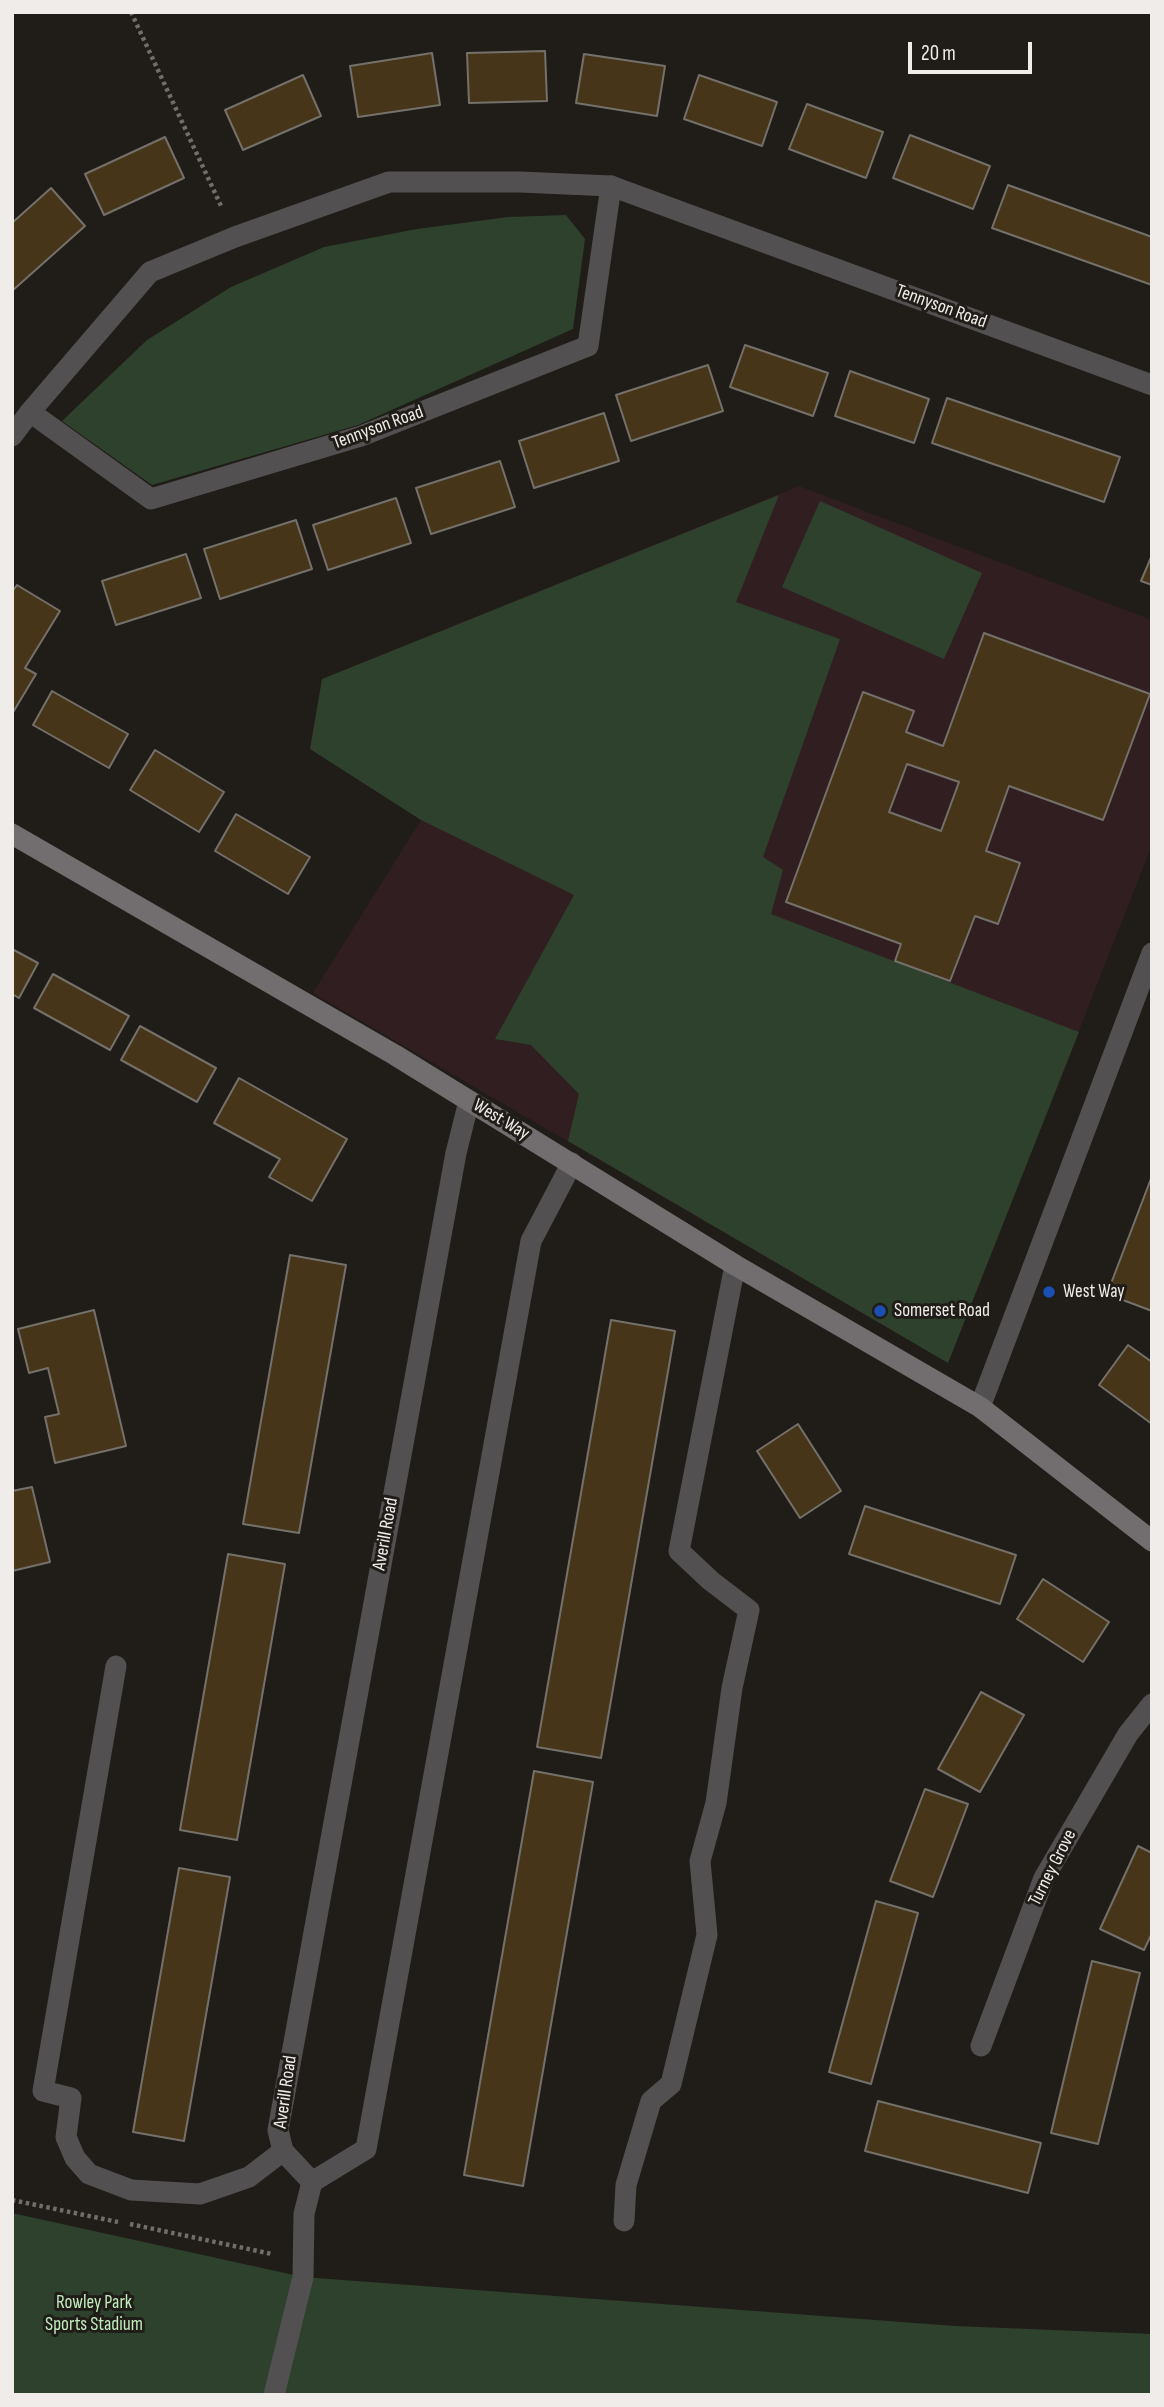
<!DOCTYPE html>
<style>
body{margin:0}
#map{position:relative;width:1164px;height:2407px;overflow:hidden;background:#201c18;font-family:"Sofia Sans Condensed",sans-serif}
canvas{display:block}
.frame{position:absolute;inset:0;border:14px solid #efece9;pointer-events:none}
.scale{position:absolute;left:908px;top:42px;width:124px;height:32px;box-sizing:border-box;border:4px solid #efece9;border-top:0;padding-left:9px;font-size:21px;line-height:24px;white-space:nowrap;color:#efece9;-webkit-text-stroke:5px #201c18;paint-order:stroke}
</style>
<div id="map">
<canvas width="1164" height="2407"></canvas>
<div class="frame"></div>
<div class="scale">20 m</div>
</div>
<script>
const ctx = document.querySelector('canvas').getContext('2d');
ctx.lineJoin = 'round';
function paint(path, color) { ctx.fillStyle = color; ctx.fill(path, 'evenodd'); }
function trace(path, color, width, dash) { ctx.strokeStyle = color; ctx.lineWidth = width; ctx.lineCap = dash ? 'butt' : 'round'; ctx.setLineDash(dash || []); ctx.stroke(path); }
function drawText(font, color, halo, rows, align = 'center') {
  ctx.font = font + ' "Sofia Sans Condensed",sans-serif'; ctx.lineWidth = 6; ctx.setLineDash([]); ctx.textBaseline = 'middle'; ctx.strokeStyle = halo; ctx.fillStyle = color; for (const [text, x, y, turn = 0] of rows) {
    ctx.save(); ctx.translate(x, y); ctx.rotate((+turn || 0) * Math.PI / 180); ctx.textAlign = isNaN(turn) ? turn : align; if (halo) ctx.strokeText(text, 0, 0); ctx.fillText(text, 0, 0); ctx.restore();
  }
}
paint(new Path2D(`
 M 799,486 L 1152,620 L 1152,845 L 948,1363 L 313,993 L 421,820 L 310,749 L 322,679 Z`), '#311e21');
paint(new Path2D(`
 M 566,215 L 585,239 L 573,329 L 358,425 L 152,485 L 62,421 L 147,340 L 231,287 L 324,247 L 417,229 L 508,217 Z
 M 779,495 L 736,602 L 840,639 L 763,857 L 783,870 L 771,914 L 1079,1032 L 948,1363 L 568,1141 L 579,1094 L 531,1045 L 495,1039 L 574,895 L 421,820 L 310,749 L 322,679 Z
 M 820,501 L 982,573 L 944,659 L 782,587 Z
 M 12,2213 L 303,2277 L 955,2326 L 1152,2334 L 1152,2395 L 12,2395 Z`), '#2d412d');
const building = new Path2D(`
 M 545,51 L 547,101 L 469,103 L 467,53 Z
 M 432,53 L 440,105 L 358,117 L 350,66 Z
 M 584,54 L 665,66 L 657,116 L 576,103 Z
 M 303,75 L 321,116 L 243,150 L 225,110 Z
 M 699,75 L 777,102 L 762,146 L 684,119 Z
 M 807,104 L 883,132 L 866,178 L 789,149 Z
 M 910,135 L 990,166 L 973,209 L 893,178 Z
 M 165,137 L 184,178 L 104,215 L 85,174 Z
 M 1008,185 L 1152,237 L 1152,285 L 992,228 Z
 M 51,188 L 85,226 L 12,291 L 12,223 Z
 M 745,345 L 828,373 L 813,416 L 730,387 Z
 M 708,365 L 723,411 L 631,441 L 616,395 Z
 M 850,371 L 929,399 L 914,443 L 835,416 Z
 M 947,398 L 1120,457 L 1104,502 L 932,443 Z
 M 604,413 L 619,461 L 534,488 L 519,441 Z
 M 500,461 L 515,507 L 431,534 L 416,488 Z
 M 396,498 L 411,543 L 328,570 L 313,525 Z
 M 296,520 L 312,569 L 220,599 L 204,549 Z
 M 186,554 L 201,598 L 116,625 L 102,581 Z
 M 1152,555 L 1152,585 L 1141,581 Z
 M 17,585 L 60,611 L 25,668 L 36,674 L 12,714 L 12,592 Z
 M 984,633 L 1150,694 L 1103,820 L 1009,786 L 986,851 L 1020,863 L 998,924 L 975,916 L 950,981 L 895,961 L 901,944 L 786,902 L 863,692 L 914,711 L 906,732 L 943,746 ZM 907,764 L 959,782 L 941,831 L 889,812 Z
 M 52,691 L 128,734 L 109,768 L 33,725 Z
 M 155,750 L 224,792 L 199,832 L 130,790 Z
 M 236,814 L 310,857 L 288,894 L 215,851 Z
 M 12,949 L 38,963 L 19,998 L 12,994 Z
 M 53,974 L 129,1016 L 110,1050 L 34,1008 Z
 M 140,1026 L 216,1068 L 197,1102 L 121,1060 Z
 M 239,1078 L 347,1139 L 312,1201 L 269,1177 L 280,1159 L 214,1123 Z
 M 1152,1176 L 1152,1311 L 1107,1294 Z
 M 290,1255 L 346,1265 L 299,1533 L 243,1524 Z
 M 94,1310 L 126,1446 L 55,1463 L 45,1417 L 59,1414 L 48,1368 L 29,1373 L 18,1329 Z
 M 611,1320 L 675,1331 L 601,1758 L 537,1747 Z
 M 1128,1345 L 1152,1362 L 1152,1424 L 1099,1385 Z
 M 798,1424 L 841,1491 L 800,1518 L 757,1451 Z
 M 32,1487 L 50,1562 L 12,1571 L 12,1491 Z
 M 865,1506 L 1016,1555 L 1000,1604 L 849,1554 Z
 M 228,1554 L 285,1564 L 237,1840 L 180,1830 Z
 M 1043,1579 L 1109,1622 L 1083,1662 L 1017,1619 Z
 M 981,1692 L 1024,1715 L 980,1792 L 938,1769 Z
 M 534,1771 L 593,1782 L 523,2186 L 464,2175 Z
 M 925,1789 L 968,1804 L 933,1897 L 890,1881 Z
 M 1138,1846 L 1152,1853 L 1152,1933 L 1144,1950 L 1100,1929 Z
 M 179,1868 L 230,1877 L 184,2141 L 133,2132 Z
 M 876,1901 L 918,1913 L 871,2084 L 829,2072 Z
 M 1092,1961 L 1140,1973 L 1098,2144 L 1051,2133 Z
 M 878,2101 L 1041,2143 L 1028,2193 L 865,2151 Z`);
paint(building, '#47351a');
trace(building, '#74706a', 2);
trace(new Path2D(`
 M 131,12 L 222,208
 M 12,2200 L 118,2222
 M 130,2224 L 272,2254`), '#716e6a', 4.5, [3.5, 3.5]);
trace(new Path2D(`
 M 30,412 L 151,499 L 361,436 L 588,346 L 611,186
 M 116,1666 L 43,2091 L 71,2098 L 66,2137 L 75,2158 L 89,2174 L 131,2190 L 200,2194 L 249,2177 L 283,2151
 M 624,2221 L 626,2185 L 651,2101 L 671,2084 L 707,1935 L 700,1861 L 716,1803 L 732,1688 L 749,1610 L 711,1581 L 679,1551 L 735,1265
 M 274,2395 L 303,2277 L 304,2214 L 312,2182`), '#535052', 21);
trace(new Path2D(`
 M 12,436 L 30,412 L 150,272 L 235,237 L 389,182 L 520,182 L 611,186 L 1152,385
 M 469,1101 L 456,1153 L 278,2130 L 283,2151 L 312,2182 L 366,2149 L 531,1241 L 572,1163
 M 980,1407 L 1152,953
 M 981,2046 L 1044,1878 L 1128,1734 L 1152,1704`), '#535052', 21);
trace(new Path2D(`
 M 12,834 L 395,1055 L 735,1265 L 980,1407 L 1152,1541`), '#726d6f', 21);
for (const [x, y, r, color] of [
 [1049,1292,7,"#1a4fb4"],
 [880,1311,7,"#1a4fb4"]
]) { const dot = new Path2D(); dot.arc(x, y, r, 0, 2 * Math.PI); ctx.fillStyle = color; ctx.fill(dot); trace(dot, '#201c18', 2.5); }
drawText('19px', '#efece9', '#201c18', [
 ["Tennyson Road",941,307,20],
 ["Tennyson Road",378,428,-20],
 ["West Way",501,1120,31],
 ["Averill Road",386,1534,-80],
 ["Turney Grove",1053,1868,-63],
 ["Averill Road",286,2092,-82]
]);
drawText('19px', '#efece9', '#201c18', [
 ["West Way",1063,1292],
 ["Somerset Road",894,1311]
], 'left');
drawText('19px', '#c0edbe', '#201c18', [
 ["Rowley Park",94,2303],
 ["Sports Stadium",94,2325]
]);
</script>
